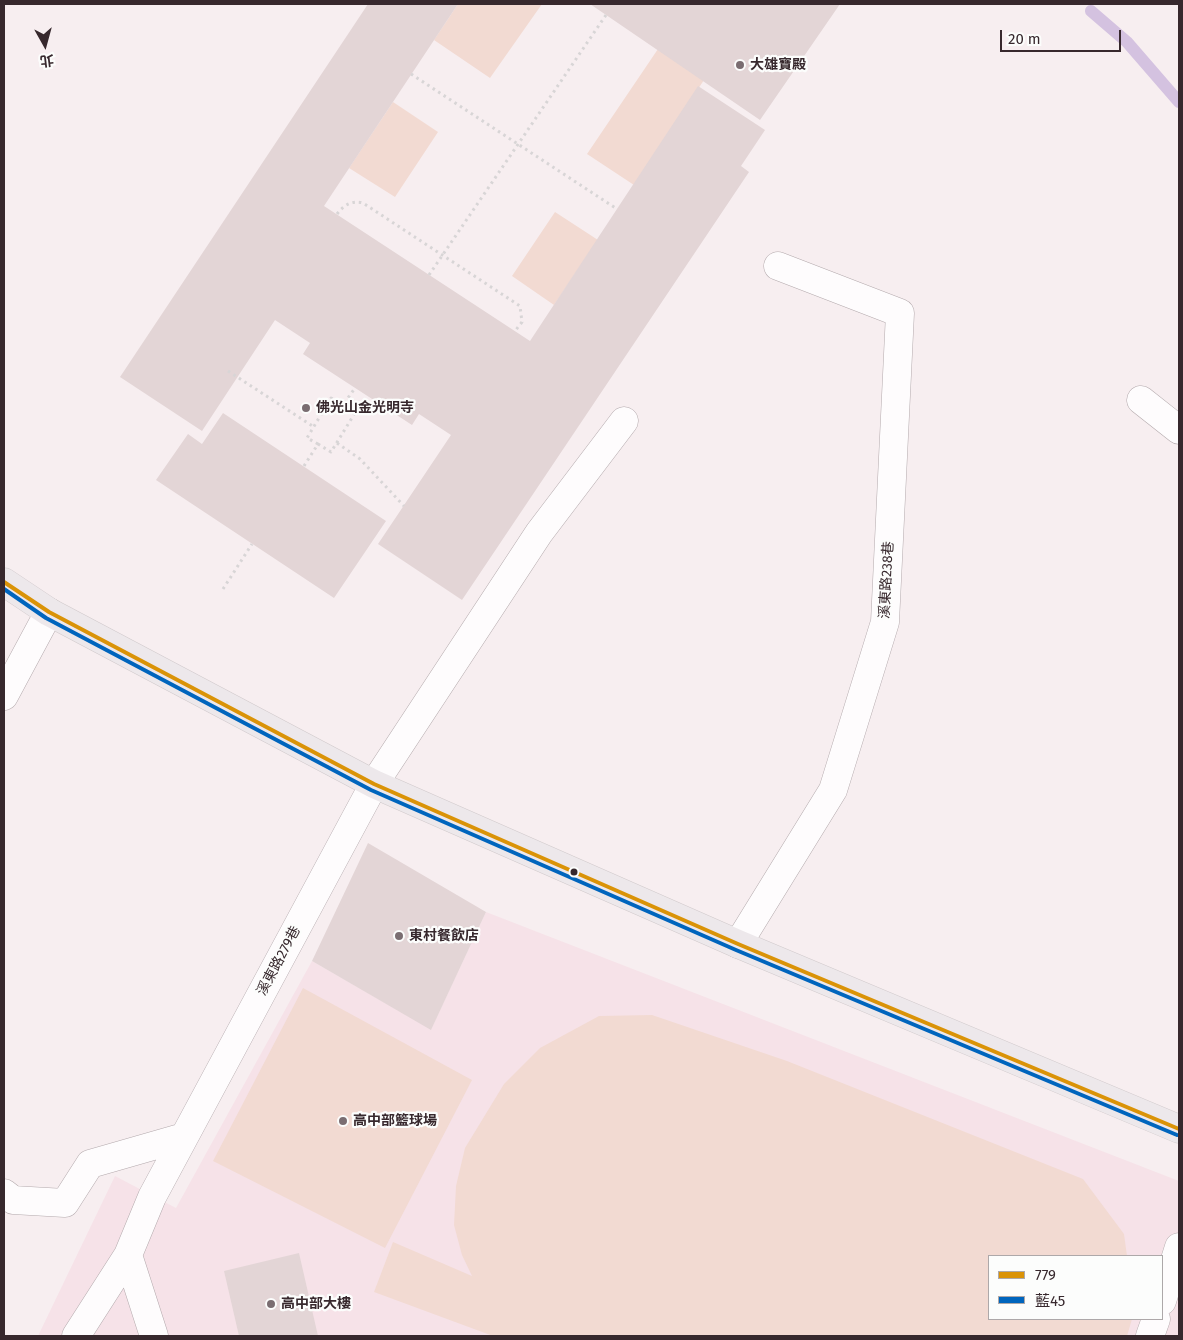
<!DOCTYPE html>
<meta charset="utf-8">
<style>
body{margin:0}
#map{position:relative;width:1183px;height:1340px;overflow:hidden;background:#f7eef0;font-family:"Fira Sans","Noto Sans TC",sans-serif}
canvas{display:block}
.frame{position:absolute;inset:0;border:5px solid #37282d;pointer-events:none}
.legend{position:absolute;left:988px;top:1255px;width:175px;height:65px;box-sizing:border-box;background:#fcfdfc;border:1px solid #ada8a9;margin:0;padding:6px 9px;list-style:none;font-size:15px;color:#37282d}
.legend li{display:flex;align-items:center;gap:10px;height:25px}
.legend b{width:25px;border:1px solid #ada8a9}
.north{position:absolute;left:20px;top:20px;width:50px;height:50px;-webkit-text-stroke:4px #fcfdfc;paint-order:stroke;rotate:173deg;font-size:14px;font-weight:700;line-height:20px;text-align:center;color:#37282d}
.north::after{content:'';display:block;margin:auto;width:18px;height:22px;background:#37282d;clip-path:polygon(50% 0,100% 100%,50% 72%,0 100%)}
.scale{position:absolute;left:1000px;top:30px;width:121px;height:22px;box-sizing:border-box;border:2px solid #37282d;border-top:0;padding-left:6px;font-size:15px;line-height:18px;white-space:nowrap;color:#37282d;-webkit-text-stroke:4px #fcfdfc;paint-order:stroke}
</style>
<div id="map">
<canvas width="1183" height="1340"></canvas>
<div class="frame"></div>
<ul class="legend">
<li><b style="height:6px;background:#da9307"></b>779</li>
<li><b style="height:6px;background:#0065bd"></b>藍45</li>
</ul>
<div class="north">北</div>
<div class="scale">20 m</div>
</div>
<script>
const ctx = document.querySelector('canvas').getContext('2d');
ctx.lineJoin = 'round';
function paint(path, color) { ctx.fillStyle = color; ctx.fill(path, 'evenodd'); }
function trace(path, color, width, dash) { ctx.strokeStyle = color; ctx.lineWidth = width; ctx.lineCap = dash ? 'butt' : 'round'; ctx.setLineDash(dash || []); ctx.stroke(path); }
function drawText(font, color, halo, rows, align = 'center') {
  ctx.font = font + ' "Fira Sans","Noto Sans TC",sans-serif'; ctx.lineWidth = 4.5; ctx.setLineDash([]); ctx.textBaseline = 'middle'; ctx.strokeStyle = halo; ctx.fillStyle = color; for (const [text, x, y, turn = 0] of rows) {
    ctx.save(); ctx.translate(x, y); ctx.rotate((+turn || 0) * Math.PI / 180); ctx.textAlign = isNaN(turn) ? turn : align; if (halo) ctx.strokeText(text, 0, 0); ctx.fillText(text, 0, 0); ctx.restore();
  }
}
paint(new Path2D(`
 M 486,912 L 1179,1181 L 1179,1336 L 38,1336 L 115,1176 L 176,1208 L 312,961 L 431,1029 ZM 989,1256 L 1162,1256 L 1162,1319 L 989,1319 Z`), '#f6e2e8');
paint(new Path2D(`
 M 458,4 L 542,4 L 490,78 L 434,40 Z
 M 658,49 L 704,80 L 634,185 L 587,154 Z
 M 393,102 L 438,132 L 395,197 L 349,168 Z
 M 555,212 L 598,240 L 554,305 L 512,276 Z
 M 303,988 L 472,1080 L 385,1248 L 213,1161 Z
 M 652,1015 L 787,1061 L 1083,1179 L 1124,1234 L 1127,1256 L 989,1256 L 989,1319 L 1132,1319 L 1127,1336 L 493,1336 L 374,1292 L 393,1242 L 472,1276 L 462,1255 L 454,1225 L 456,1186 L 465,1148 L 504,1084 L 540,1048 L 599,1016 Z`), '#f2dad2');
trace(new Path2D(`
 M 1091,11 L 1127,42 L 1179,102`), '#d4c2e0', 12);
paint(new Path2D(`
 M 368,4 L 458,4 L 324,206 L 530,341 L 698,86 L 765,130 L 741,166 L 749,172 L 462,600 L 378,544 L 451,435 L 419,414 L 412,425 L 303,354 L 310,343 L 275,320 L 202,431 L 120,377 Z
 M 590,4 L 840,4 L 760,120 Z
 M 223,413 L 386,521 L 334,598 L 156,480 L 188,434 L 202,444 Z
 M 368,843 L 486,912 L 431,1030 L 312,961 Z
 M 299,1253 L 318,1336 L 239,1336 L 224,1271 Z`), '#e3d5d6');
const minor = new Path2D(`
 M 1141,400 L 1179,430
 M 4,696 L 49,612
 M 738,944 L 833,790 L 885,622 L 900,313 L 778,266
 M 4,1193 L 13,1200 L 65,1203 L 90,1164 L 184,1137
 M 1162,1301 L 1179,1247
 M 76,1336 L 128,1255
 M 154,1336 L 128,1255 L 152,1197 L 374,784 L 539,533 L 624,421
 M 1150,1336 L 1156,1319`);
const major = new Path2D(`
 M 4,582 L 49,612 L 374,784 L 738,944 L 1179,1129`);
trace(minor, '#b3a9ac', 29);
trace(major, '#d0c9cb', 29);
trace(new Path2D(`
 M 411,74 L 617,209
 M 337,214 C 344,205 352,200 363,203 L 520,306 L 522,322 L 515,331
 M 429,275 L 606,15
 M 228,371 L 314,427
 M 337,443 L 360,459 L 404,506
 M 318,444 L 307,438 L 331,398 L 343,405
 M 304,466 L 318,444 L 331,452 L 355,413 L 343,405 L 355,388
 M 223,589 L 252,544`), '#d8d5d6', 3, [2.5, 4]);
trace(minor, '#fefcfd', 28);
trace(major, '#ede8eb', 28);
trace(new Path2D(`
 M 4,582 L 49,612 L 374,784 L 738,944 L 1179,1129`), '#da9307', 4);
trace(new Path2D(`
 M 4,589 L 46,618 L 371,790 L 736,950 L 1177,1135`), '#0065bd', 4);
for (const [x, y, r, color] of [
 [740,65,5,"#7a6d71"],
 [306,408,5,"#7a6d71"],
 [574,872,4.5,"#37282d"],
 [399,936,5,"#7a6d71"],
 [343,1121,5,"#7a6d71"],
 [271,1304,5,"#7a6d71"]
]) { const dot = new Path2D(); dot.arc(x, y, r, 0, 2 * Math.PI); ctx.fillStyle = color; ctx.fill(dot); trace(dot, '#fcfdfc', 2); }
drawText('bold 14px', '#37282d', '#fcfdfc', [
 ["大雄寶殿",750,65],
 ["佛光山金光明寺",316,408],
 ["東村餐飲店",409,936],
 ["高中部籃球場",353,1121],
 ["高中部大樓",281,1304]
], 'left');
drawText('14px', '#37282d', '#fcfdfc', [
 ["溪東路238巷",887,580,-87],
 ["溪東路279巷",279,961,-62]
]);
</script>
